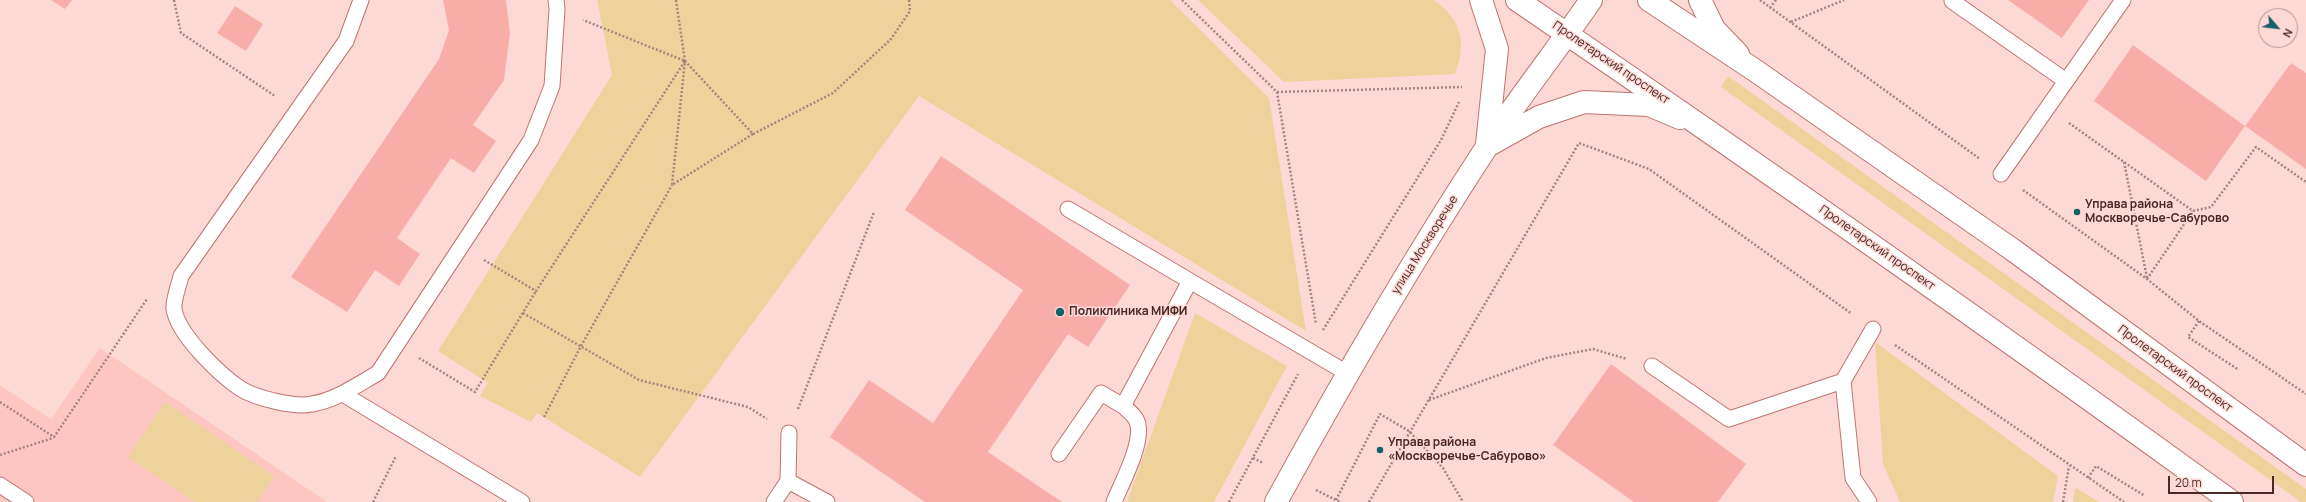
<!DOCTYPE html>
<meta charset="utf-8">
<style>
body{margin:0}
#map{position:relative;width:2306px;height:502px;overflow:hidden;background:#fdd9d6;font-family:Manrope,sans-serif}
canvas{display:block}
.north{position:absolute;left:2258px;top:8px;width:40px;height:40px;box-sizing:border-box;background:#fdd9d6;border:1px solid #b59290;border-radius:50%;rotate:118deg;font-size:11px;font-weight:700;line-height:16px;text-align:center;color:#492826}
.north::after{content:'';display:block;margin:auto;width:14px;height:18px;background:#126269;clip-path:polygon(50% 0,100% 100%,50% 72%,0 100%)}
.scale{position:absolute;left:2168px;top:476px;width:106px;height:18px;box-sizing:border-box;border:2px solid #492826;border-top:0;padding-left:5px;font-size:12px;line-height:14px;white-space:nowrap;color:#492826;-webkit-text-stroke:3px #fdd9d6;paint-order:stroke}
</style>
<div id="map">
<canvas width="2306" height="502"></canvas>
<div class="north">N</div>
<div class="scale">20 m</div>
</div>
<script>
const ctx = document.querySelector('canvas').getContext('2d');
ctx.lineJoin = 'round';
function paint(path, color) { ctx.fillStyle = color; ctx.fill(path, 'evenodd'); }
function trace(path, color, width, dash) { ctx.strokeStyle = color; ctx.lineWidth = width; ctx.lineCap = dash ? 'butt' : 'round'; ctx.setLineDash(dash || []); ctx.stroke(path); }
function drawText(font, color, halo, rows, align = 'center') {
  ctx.font = font + ' Manrope,sans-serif'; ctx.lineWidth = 3; ctx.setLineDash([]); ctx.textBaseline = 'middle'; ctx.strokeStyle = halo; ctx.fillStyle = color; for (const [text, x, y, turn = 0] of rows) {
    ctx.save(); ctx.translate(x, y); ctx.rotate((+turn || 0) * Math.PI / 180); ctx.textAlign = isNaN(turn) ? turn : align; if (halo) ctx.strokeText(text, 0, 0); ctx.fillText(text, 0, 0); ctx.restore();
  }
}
paint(new Path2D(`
 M 100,348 L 327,502 L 0,502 L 0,385 L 51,419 Z`), '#fec6c1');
paint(new Path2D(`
 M 597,0 L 1170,0 L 1269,98 L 1306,331 L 919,96 L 640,477 L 537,413 L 531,422 L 480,396 L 488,383 L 438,351 L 612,75 Z
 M 1198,0 L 1434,0 C 1462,20 1467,43 1455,74 L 1284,82 Z
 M 1728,76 L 2306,489 L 2306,502 L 2301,502 L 1721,87 Z
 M 1195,313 L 1287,366 L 1214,502 L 1127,502 Z
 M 1875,342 L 2058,476 L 2053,502 L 1900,502 L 1883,464 Z
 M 165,402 L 274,476 L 257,502 L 195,502 L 128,457 Z
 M 2075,487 L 2099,502 L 2073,502 Z`), '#edd29c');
paint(new Path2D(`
 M 51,0 L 72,0 L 65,9 Z
 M 443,0 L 506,0 L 510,33 L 504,80 L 473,125 L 496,141 L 474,173 L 451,158 L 397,238 L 420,254 L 399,286 L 375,270 L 347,312 L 291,277 L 439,59 L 449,30 Z
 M 2008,0 L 2089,0 L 2062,38 Z
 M 235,6 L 263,24 L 246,51 L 217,33 Z
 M 2133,45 L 2245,126 L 2206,181 L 2094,101 Z
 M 2291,63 L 2306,73 L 2306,169 L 2245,126 Z
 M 941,156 L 1130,285 L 1088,347 L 1068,334 L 988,452 L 1062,502 L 925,502 L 830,437 L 869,380 L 933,423 L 1023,290 L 905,210 Z
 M 1611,364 L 1746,464 L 1718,502 L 1634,502 L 1553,445 Z`), '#f7aea8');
const lane = new Path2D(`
 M 361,0 L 346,41 L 181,276 C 179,285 173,300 174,309 C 178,335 220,375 241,389 C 256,398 295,408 312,404 C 336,400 357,385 378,373 L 531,140 L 552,86 L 557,9 L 556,0
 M 1952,1 L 2066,81
 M 2001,174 L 2123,0
 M 1068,209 L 1190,281 L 1123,406 C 1129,411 1137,417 1138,425 C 1142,446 1122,482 1114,502
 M 1190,281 L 1347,373
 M 1652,366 L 1729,419 L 1843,381
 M 343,394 L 522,502
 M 789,433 L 788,481 L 827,502
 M 1059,454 L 1101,393 L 1123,406
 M 0,485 L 26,502
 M 774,502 L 788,481
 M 1869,502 L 1853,478 L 1843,381 L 1873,329`);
const secondary = new Path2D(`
 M 1481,0 L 1497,49 L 1487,144
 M 1700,0 L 1714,29 L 1738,54
 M 1491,144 L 1539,117 L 1584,102 L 1649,105 L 1680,118
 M 1276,502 C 1342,381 1411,263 1486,148 C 1519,97 1557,50 1591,0`);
const primary = new Path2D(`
 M 1517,0 C 1758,164 1996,331 2232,502
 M 1649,0 L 1753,69 L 2013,250 L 2306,465`);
trace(lane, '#c0736e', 17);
trace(secondary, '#c0736e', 24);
trace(primary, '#c0736e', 24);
trace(new Path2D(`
 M 174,0 L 181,33 L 275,96
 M 676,0 L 685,61 L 672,185 L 753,134 L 685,61
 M 1182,0 L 1277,92 L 1316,324
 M 1760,0 L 1980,159
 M 1770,8 L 1776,0
 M 1791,22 L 1844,0
 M 1277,92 L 1462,87
 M 2069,123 L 2193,211 L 2211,207 L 2256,147 L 2306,182
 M 753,134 L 833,93 L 891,39 L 910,11 L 909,0
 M 2124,162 L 2147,278
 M 2023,190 L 2147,279 L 2199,321 L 2306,394
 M 484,260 L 536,291 L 685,61 L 583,20
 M 2147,279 L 2193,211
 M 523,313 L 639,380 L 748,407 L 767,419
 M 2199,321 L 2188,337 L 2239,370
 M 1323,330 L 1441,140 L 1459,102
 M 1895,345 L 2124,502
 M 419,358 L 475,392 L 536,291
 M 1429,400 L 1546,358 L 1593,349 L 1627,359
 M 0,402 L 54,437 L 147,299
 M 798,409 L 874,212
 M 544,417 L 581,346 L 672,185
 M 0,455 L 53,438
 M 1253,458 L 1263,463
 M 2088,478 L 2096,466 L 2145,496
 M 1316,490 L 1340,502
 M 1336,500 L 1380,414 L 1409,431 L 1443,468 L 1463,502
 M 373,502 L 396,456
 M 1229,502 L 1298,374
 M 1369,502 L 1579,143 L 1649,169 L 1852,314
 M 2063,502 L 2069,466`), '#a68481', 2.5, [2, 2]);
trace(lane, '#fff', 15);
trace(secondary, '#fff', 22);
trace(primary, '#fff', 22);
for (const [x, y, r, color] of [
 [2077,212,4,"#126269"],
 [1060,312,5,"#126269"],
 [1380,450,4,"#126269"]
]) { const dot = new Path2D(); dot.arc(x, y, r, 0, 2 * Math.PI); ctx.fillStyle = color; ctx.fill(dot); trace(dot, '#fdd9d6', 1.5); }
drawText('12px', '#492826', '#fdd9d6', [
 ["Пролетарский проспект",1611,63,34],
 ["улица Москворечье",1425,245,-58],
 ["Пролетарский проспект",1877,248,35],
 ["Пролетарский проспект",2175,369,36]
]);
drawText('bold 12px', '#492826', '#fdd9d6', [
 ["Управа района",2085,205],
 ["Москворечье-Сабурово",2085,219],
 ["Поликлиника МИФИ",1069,312],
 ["Управа района",1388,443],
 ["«Москворечье-Сабурово»",1388,457]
], 'left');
</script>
